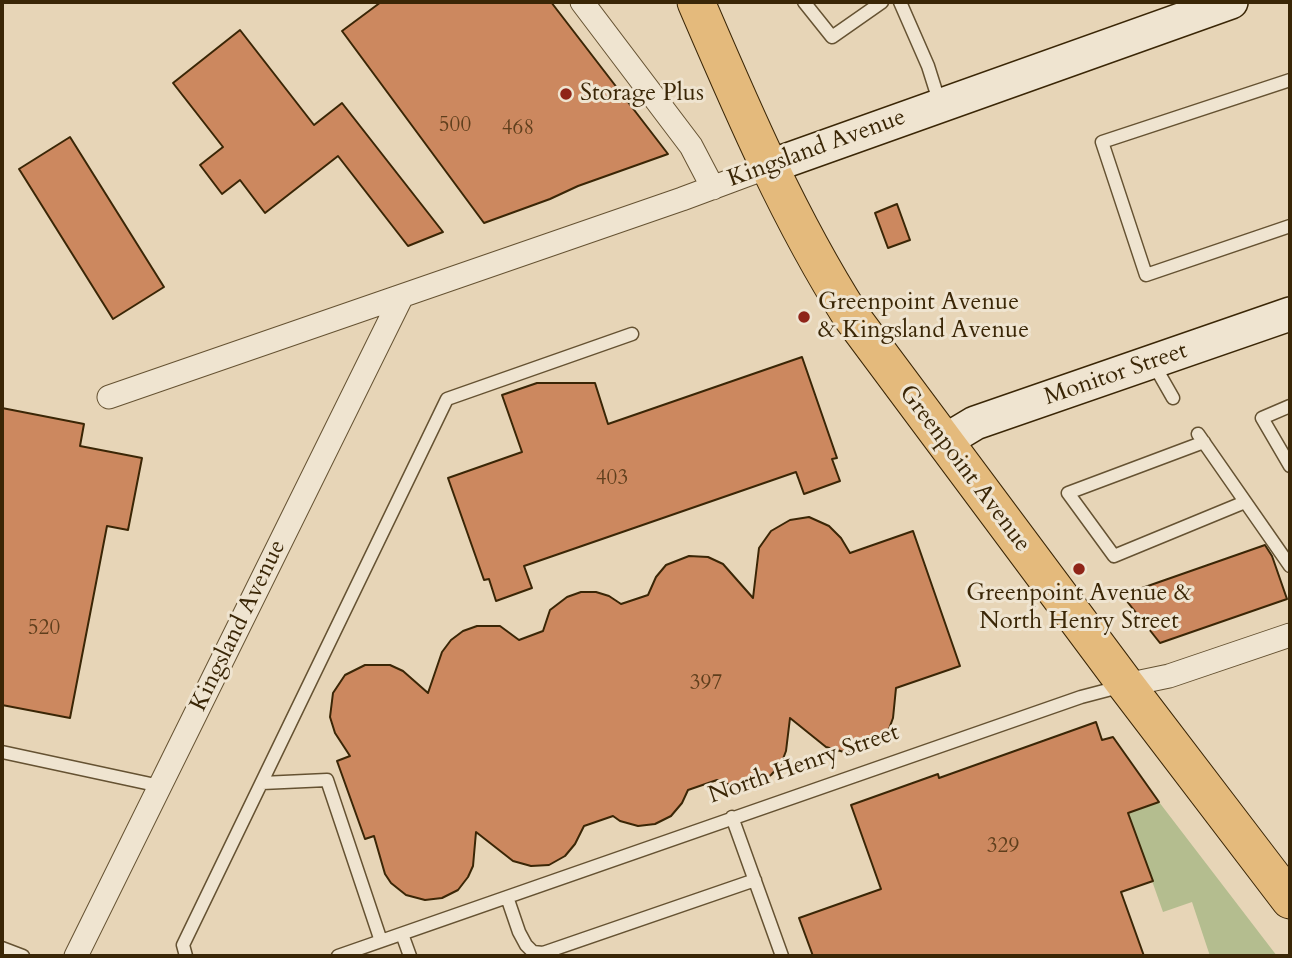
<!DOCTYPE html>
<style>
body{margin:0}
#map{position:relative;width:1292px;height:958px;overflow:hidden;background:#e7d5b7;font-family:Cardo,serif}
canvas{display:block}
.frame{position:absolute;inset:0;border:4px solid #3a2606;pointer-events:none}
</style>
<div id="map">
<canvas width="1292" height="958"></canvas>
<div class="frame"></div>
</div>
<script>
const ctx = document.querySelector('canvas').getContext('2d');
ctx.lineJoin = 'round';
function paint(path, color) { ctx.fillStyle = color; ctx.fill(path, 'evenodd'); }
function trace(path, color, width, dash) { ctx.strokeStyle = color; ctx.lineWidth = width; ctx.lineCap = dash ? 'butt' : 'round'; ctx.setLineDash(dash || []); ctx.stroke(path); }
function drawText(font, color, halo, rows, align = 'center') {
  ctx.font = font + ' Cardo,serif'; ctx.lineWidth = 6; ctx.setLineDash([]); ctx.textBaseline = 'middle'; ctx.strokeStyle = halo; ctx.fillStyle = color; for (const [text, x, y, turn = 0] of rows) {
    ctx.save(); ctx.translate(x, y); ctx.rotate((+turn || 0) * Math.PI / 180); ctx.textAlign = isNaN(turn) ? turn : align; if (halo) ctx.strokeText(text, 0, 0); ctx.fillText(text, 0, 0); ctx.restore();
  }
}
paint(new Path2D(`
 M 1159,802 L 1277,956 L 1210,956 L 1192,902 L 1163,912 L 1128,813 Z`), '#b4bd8f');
const building = new Path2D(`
 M 381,2 L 551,2 L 668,154 L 578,186 L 550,199 L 484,223 L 342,31 Z
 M 240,30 L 314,125 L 342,103 L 443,232 L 408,246 L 338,156 L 265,213 L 240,180 L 222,194 L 200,165 L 223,147 L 173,83 Z
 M 70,137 L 164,287 L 113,319 L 19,169 Z
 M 897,204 L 910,240 L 888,248 L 875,213 Z
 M 802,357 L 837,458 L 832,459 L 840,481 L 804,494 L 796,472 L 524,566 L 532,588 L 496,601 L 489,579 L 484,580 L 448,478 L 522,452 L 502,395 L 537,383 L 595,383 L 608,424 Z
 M 2,408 L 84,424 L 80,446 L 142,458 L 128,530 L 107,526 L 70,718 L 2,705 Z
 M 809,517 L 829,526 L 841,538 L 850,553 L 913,531 L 960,666 L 896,688 L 893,718 L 889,729 L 877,742 L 862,750 L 844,752 L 826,747 L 790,718 L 786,751 L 781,764 L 771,775 L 759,783 L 745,786 L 731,785 L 717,780 L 688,790 L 682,803 L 671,816 L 655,824 L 638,826 L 620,821 L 613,816 L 584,826 L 575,844 L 565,856 L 549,865 L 531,866 L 513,861 L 476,832 L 473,866 L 468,877 L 458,890 L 442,898 L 425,900 L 406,895 L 391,883 L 385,874 L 374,836 L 365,839 L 337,761 L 350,756 L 335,733 L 330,717 L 333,693 L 345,675 L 365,665 L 390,665 L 403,671 L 428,693 L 442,652 L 451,640 L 463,631 L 477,626 L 500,626 L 519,640 L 543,631 L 550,610 L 567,597 L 581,592 L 596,592 L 609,596 L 621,604 L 648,595 L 656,577 L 666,565 L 689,556 L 708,557 L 723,564 L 753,598 L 759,548 L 771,531 L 790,520 Z
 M 1265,545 L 1272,556 L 1287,599 L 1160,643 L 1122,595 Z
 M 1096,722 L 1102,740 L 1113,737 L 1159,802 L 1128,813 L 1153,881 L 1121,892 L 1144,956 L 813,956 L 799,918 L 881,889 L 851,805 L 938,774 L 939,778 Z`);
paint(building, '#cc885f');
trace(building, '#3a2606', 2);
const lane = new Path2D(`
 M 804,2 L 832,37 L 882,2
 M 900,2 L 928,66 L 940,104
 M 1290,80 L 1102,142 L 1146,275 L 1290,226
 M 1153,363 L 1173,398
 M 1290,406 L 1262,418 L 1290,466
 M 1198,434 L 1290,566
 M 1204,442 L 1068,493 L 1114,556 L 1245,502
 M 2,752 L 160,786
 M 262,783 L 327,780 L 381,941
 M 732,817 L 782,956
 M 507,897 L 519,932 L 526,945 L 533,952 L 543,953 L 755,880
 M 402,934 L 410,956
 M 2,948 L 23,956
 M 186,956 L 183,945 L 447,399 L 632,334
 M 338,956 L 1081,697 L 1123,686`);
const street = new Path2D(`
 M 582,2 L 691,146 L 713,188
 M 109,397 L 682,199 L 768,167
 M 1126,685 L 1169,676 L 1290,635
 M 76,956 L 402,296`);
const secondary = new Path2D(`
 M 768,167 L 1231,2
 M 945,441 L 975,423 L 1290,314`);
const primary = new Path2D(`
 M 696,2 C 742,109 788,217 851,316 L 1126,685 L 1290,900`);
trace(lane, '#655232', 15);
trace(street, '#655232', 25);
trace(secondary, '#3a2606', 36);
trace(primary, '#3a2606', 39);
trace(lane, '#efe4d0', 12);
trace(street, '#efe4d0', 23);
trace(secondary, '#efe4d0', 33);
trace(primary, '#e4ba7c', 37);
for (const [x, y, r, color] of [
 [566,94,7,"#8f2418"],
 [804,317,7,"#8f2418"],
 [1079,569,7,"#8f2418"]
]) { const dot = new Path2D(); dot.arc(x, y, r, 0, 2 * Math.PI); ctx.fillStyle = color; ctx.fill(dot); trace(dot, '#efe4d0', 2.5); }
drawText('21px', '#5e3e1c', null, [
 ["500",455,126],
 ["468",518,129],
 ["403",612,479],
 ["520",44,629],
 ["397",706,684],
 ["329",1003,847]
]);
drawText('24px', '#3a2606', '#efe4d0', [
 ["Storage Plus",580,94],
 ["Greenpoint Avenue",818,303],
 ["& Kingsland Avenue",818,331],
 ["Greenpoint Avenue &",1079,594,"center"],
 ["North Henry Street",1079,622,"center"]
], 'left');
drawText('24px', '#3a2606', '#efe4d0', [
 ["Kingsland Avenue",817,149,-20],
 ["Monitor Street",1116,375,-19],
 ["Greenpoint Avenue",964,469,53],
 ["Kingsland Avenue",239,626,-64],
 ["North Henry Street",804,765,-19]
]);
</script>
